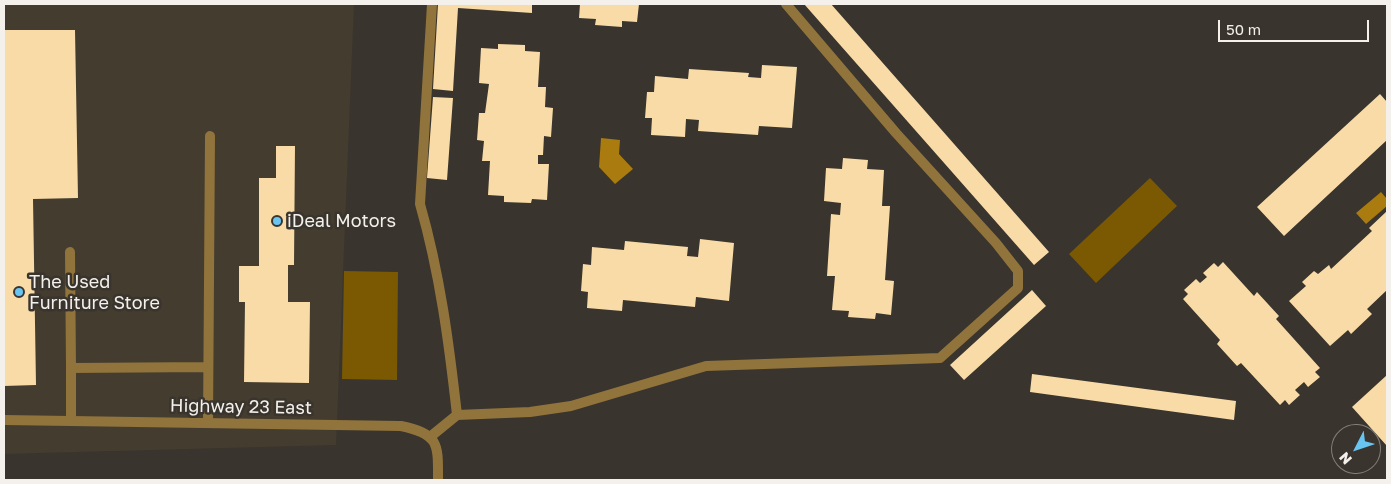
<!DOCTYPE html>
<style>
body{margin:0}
#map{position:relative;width:1391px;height:484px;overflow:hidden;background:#39342d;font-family:"Golos Text",sans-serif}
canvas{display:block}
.frame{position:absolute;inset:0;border:5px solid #f4f1ec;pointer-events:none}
.north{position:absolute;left:1331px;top:424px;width:50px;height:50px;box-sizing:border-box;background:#39342d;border:1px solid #848079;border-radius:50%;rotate:229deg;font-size:14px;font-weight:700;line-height:20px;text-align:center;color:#f4f1ec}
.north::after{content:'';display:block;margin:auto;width:18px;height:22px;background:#68c4f0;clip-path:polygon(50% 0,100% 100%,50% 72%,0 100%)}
.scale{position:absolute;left:1218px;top:20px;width:151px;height:22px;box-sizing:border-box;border:2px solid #f4f1ec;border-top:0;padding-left:6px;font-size:15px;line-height:18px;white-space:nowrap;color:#f4f1ec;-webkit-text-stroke:4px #39342d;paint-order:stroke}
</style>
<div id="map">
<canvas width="1391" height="484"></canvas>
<div class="frame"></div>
<div class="north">N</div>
<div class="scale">50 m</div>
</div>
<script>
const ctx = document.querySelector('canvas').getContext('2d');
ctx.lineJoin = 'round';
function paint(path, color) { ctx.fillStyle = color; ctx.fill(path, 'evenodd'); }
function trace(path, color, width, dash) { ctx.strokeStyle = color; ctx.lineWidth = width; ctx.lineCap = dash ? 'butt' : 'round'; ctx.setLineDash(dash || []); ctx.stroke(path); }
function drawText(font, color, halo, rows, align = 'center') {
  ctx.font = font + ' "Golos Text",sans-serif'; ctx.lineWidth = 5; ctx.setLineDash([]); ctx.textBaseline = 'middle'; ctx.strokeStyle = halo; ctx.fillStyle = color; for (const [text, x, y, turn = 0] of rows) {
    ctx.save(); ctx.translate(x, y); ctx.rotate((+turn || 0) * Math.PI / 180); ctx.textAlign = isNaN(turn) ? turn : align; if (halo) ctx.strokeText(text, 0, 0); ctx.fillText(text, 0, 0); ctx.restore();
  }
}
paint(new Path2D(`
 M 4,4 L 354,4 L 336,445 L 4,454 Z`), '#433c2f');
paint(new Path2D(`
 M 1150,178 L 1177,206 L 1096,283 L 1069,254 Z
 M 344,271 L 398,272 L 397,380 L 342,379 Z`), '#7b5802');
paint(new Path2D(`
 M 601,138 L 620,140 L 619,154 L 633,169 L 615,184 L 599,167 Z
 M 1381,192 L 1387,199 L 1387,206 L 1366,224 L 1356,213 Z`), '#aa7b0e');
paint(new Path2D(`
 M 438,4 L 532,4 L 532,13 L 458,8 L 453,91 L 433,89 Z
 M 580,4 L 639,4 L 637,22 L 622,21 L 622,27 L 595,25 L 596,19 L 579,18 Z
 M 804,4 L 831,4 L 1049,252 L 1034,265 Z
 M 4,30 L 75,30 L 78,198 L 33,199 L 36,385 L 4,386 Z
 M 498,44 L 525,45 L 525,51 L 540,52 L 538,87 L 546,87 L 545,107 L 553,108 L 551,137 L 544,136 L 543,155 L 538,155 L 538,164 L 549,164 L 547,200 L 532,199 L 531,203 L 504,202 L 504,196 L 488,195 L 490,161 L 482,161 L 484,141 L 477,140 L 479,113 L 485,113 L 489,84 L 479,83 L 481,48 L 498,49 Z
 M 762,65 L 797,67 L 792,128 L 759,126 L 758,135 L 698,131 L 699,120 L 686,119 L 685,137 L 651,135 L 652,118 L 645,118 L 647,92 L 654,92 L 655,76 L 688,79 L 689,69 L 749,73 L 748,77 L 761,78 Z
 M 1380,94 L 1387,102 L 1387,140 L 1284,236 L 1257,207 Z
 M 433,97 L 453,98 L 447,180 L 427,178 Z
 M 276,146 L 295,146 L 294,265 L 288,265 L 288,302 L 310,302 L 309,383 L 244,382 L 245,302 L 239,302 L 239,266 L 259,266 L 259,178 L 276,178 Z
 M 843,158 L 868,160 L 867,169 L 884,170 L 882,206 L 890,206 L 885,280 L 894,281 L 891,315 L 876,313 L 875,319 L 848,317 L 849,311 L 832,310 L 835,276 L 827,276 L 831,214 L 840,215 L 841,203 L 824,201 L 826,168 L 842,169 Z
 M 1387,211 L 1387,290 L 1367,309 L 1372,314 L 1351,334 L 1348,330 L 1330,346 L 1289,301 L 1306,286 L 1302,282 L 1314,271 L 1318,274 L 1329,265 L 1331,269 L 1372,231 L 1369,228 Z
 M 700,239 L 734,243 L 729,301 L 696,297 L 695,307 L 623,300 L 622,311 L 587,308 L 588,292 L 581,291 L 583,264 L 591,265 L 592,247 L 624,250 L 625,241 L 688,247 L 687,256 L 698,257 Z
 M 1223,262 L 1254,296 L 1257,292 L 1279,316 L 1276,319 L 1320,368 L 1315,372 L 1320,377 L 1308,387 L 1304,382 L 1295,390 L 1300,395 L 1289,405 L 1285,400 L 1280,405 L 1241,363 L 1237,366 L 1217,344 L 1220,340 L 1183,299 L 1188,294 L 1184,290 L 1196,279 L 1200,283 L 1207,277 L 1203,273 L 1214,263 L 1218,267 Z
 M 1032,290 L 1046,306 L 964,380 L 950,365 Z
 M 1032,374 L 1236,401 L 1234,420 L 1030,392 Z
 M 1387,375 L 1387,446 L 1352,407 Z`), '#f9dba7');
trace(new Path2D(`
 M 432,4 L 420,204 C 440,274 449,343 457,415
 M 70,252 L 71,368 L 208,367
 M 71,421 L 71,368
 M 208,423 L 210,136
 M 430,437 L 457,415 L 530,412 L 571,406 L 706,366 L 940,358 L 1018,288 L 1018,271 L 996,243 L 896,133 L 786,4`), '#91733c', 10);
trace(new Path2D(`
 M 4,420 L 401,426 C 440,434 438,445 438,480`), '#91733c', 10);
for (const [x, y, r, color] of [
 [277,221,5,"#68c4f0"],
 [19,292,5,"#68c4f0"]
]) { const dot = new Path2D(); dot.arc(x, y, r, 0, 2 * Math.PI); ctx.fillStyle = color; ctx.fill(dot); trace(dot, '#39342d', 2); }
drawText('18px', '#f4f1ec', '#39342d', [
 ["iDeal Motors",287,221],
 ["The Used",29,282],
 ["Furniture Store",29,303]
], 'left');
drawText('18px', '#f4f1ec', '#39342d', [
 ["Highway 23 East",241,407,1]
]);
</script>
